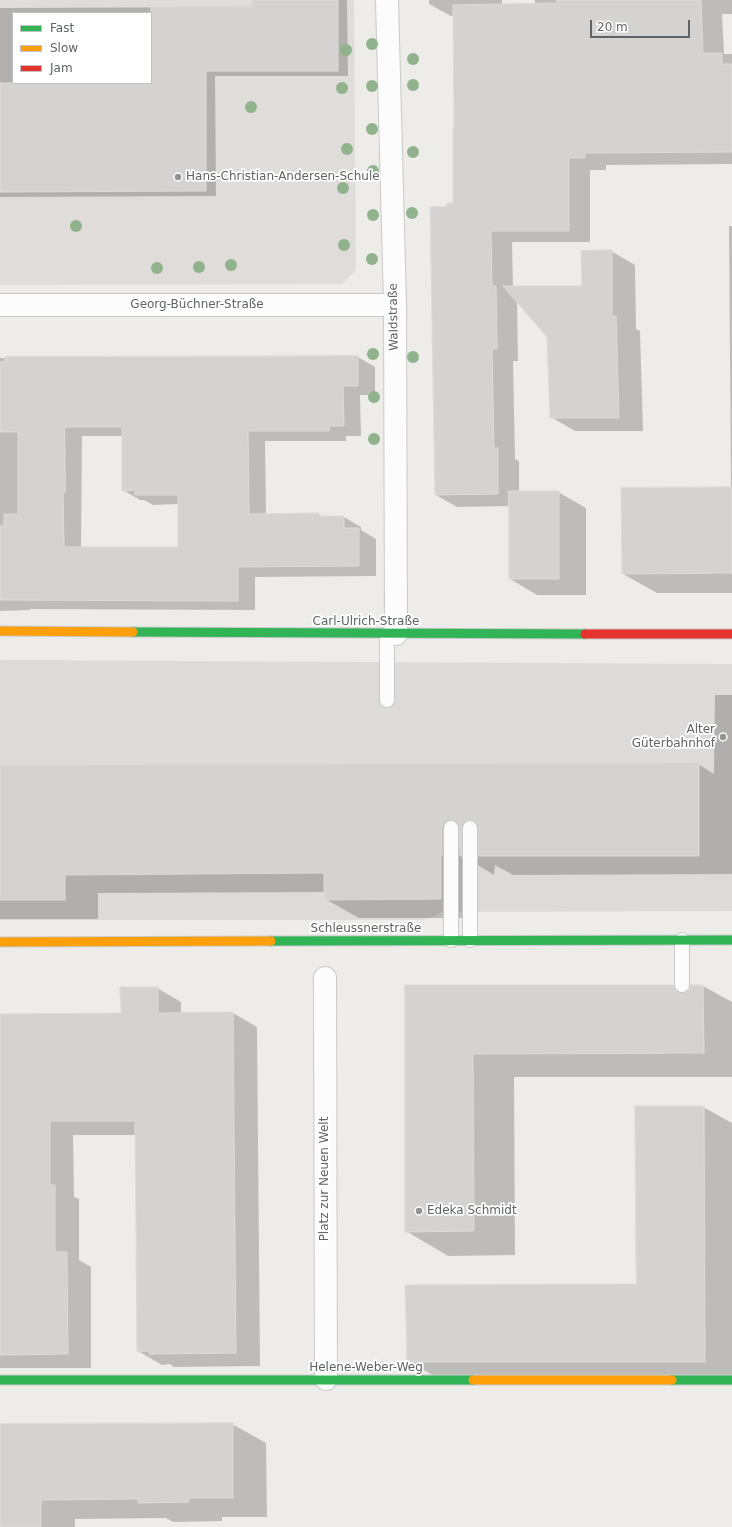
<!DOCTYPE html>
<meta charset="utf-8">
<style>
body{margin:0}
#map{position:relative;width:732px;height:1527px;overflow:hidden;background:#edece9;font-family:"DejaVu Sans",sans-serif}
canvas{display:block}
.legend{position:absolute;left:12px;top:12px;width:140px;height:72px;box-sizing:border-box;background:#fff;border:1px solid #bfc1c2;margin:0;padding:5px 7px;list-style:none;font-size:12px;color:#5f6366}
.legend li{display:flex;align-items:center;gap:8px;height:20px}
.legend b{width:20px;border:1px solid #bfc1c2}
.scale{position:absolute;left:590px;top:20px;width:100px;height:18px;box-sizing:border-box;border:2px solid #5f6366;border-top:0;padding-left:5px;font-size:12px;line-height:14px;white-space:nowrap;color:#5f6366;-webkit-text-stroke:3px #fff;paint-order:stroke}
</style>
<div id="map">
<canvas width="732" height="1527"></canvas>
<ul class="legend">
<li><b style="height:5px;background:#30b455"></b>Fast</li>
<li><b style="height:5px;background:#ff9f0a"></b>Slow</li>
<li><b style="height:5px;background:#e5322d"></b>Jam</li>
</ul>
<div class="scale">20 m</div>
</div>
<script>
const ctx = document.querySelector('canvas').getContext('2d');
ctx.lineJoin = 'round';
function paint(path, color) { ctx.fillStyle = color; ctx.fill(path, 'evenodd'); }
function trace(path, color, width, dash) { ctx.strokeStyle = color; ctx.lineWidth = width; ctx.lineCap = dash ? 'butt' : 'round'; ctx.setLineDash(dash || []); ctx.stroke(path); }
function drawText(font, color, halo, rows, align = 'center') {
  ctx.font = font + ' "DejaVu Sans",sans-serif'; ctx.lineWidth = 3.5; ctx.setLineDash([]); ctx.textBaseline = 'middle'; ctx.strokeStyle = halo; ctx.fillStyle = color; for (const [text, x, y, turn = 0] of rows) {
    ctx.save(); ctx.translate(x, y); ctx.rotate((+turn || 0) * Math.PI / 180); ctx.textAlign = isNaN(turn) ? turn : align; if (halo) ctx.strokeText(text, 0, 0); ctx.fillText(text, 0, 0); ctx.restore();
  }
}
paint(new Path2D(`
 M 0,660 L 732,664 L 732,911 L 441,912 L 434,917 L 422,920 L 0,920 Z`), '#dddbd9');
paint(new Path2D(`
 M 0,0 L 354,0 L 356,270 L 342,284 L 0,285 ZM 13,13 L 151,13 L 151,83 L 13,83 Z`), '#dfdcd9');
paint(new Path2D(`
 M 253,0 L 347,0 L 348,76 L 215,76 L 216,196 L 0,197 L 0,8 L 253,7 ZM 13,13 L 151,13 L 151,83 L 13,83 Z
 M 429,0 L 502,0 L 502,5 L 535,5 L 535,0 L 732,0 L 732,14 L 722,14 L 724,54 L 732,54 L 732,164 L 606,165 L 606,170 L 590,170 L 590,242 L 512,242 L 513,287 L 583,287 L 611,251 L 635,265 L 636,329 L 640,331 L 643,431 L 575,431 L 551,417 L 548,336 L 517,300 L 518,361 L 513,361 L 515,459 L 519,461 L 519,492 L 558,492 L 586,508 L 586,595 L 537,595 L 510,579 L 510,506 L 457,507 L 436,495 L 448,207 L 454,204 L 454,16 L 451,16 L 429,4 Z
 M 729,226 L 732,226 L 732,593 L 657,593 L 623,574 L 731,488 Z
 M 358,357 L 375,367 L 375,395 L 360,395 L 361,436 L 346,436 L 346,441 L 265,441 L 266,515 L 318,514 L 323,517 L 344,517 L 361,527 L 361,530 L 376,539 L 376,576 L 255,577 L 255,610 L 30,609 L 30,610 L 0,611 L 0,358 ZM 82,436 L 123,436 L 123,490 L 140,500 L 144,500 L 153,505 L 179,504 L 179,548 L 81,548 Z
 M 715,695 L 732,695 L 732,874 L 513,875 L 495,865 L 494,875 L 476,864 L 474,918 L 359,918 L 325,899 L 325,892 L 98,893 L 98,919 L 0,919 L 0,766 L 698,764 L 714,774 Z
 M 406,986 L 673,986 L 686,993 L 703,986 L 732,1002 L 732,1077 L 514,1077 L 515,1255 L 448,1256 L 406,1231 Z
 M 157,988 L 181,1002 L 181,1014 L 233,1013 L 257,1027 L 260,1366 L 174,1367 L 170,1364 L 162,1365 L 138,1351 L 136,1135 L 73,1135 L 74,1197 L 79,1199 L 79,1260 L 91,1267 L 91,1368 L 0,1368 L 0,1015 L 122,1014 Z
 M 703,1107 L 732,1123 L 732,1385 L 450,1385 L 408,1361 L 637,1285 Z
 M 232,1424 L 266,1443 L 267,1517 L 222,1517 L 222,1521 L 173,1522 L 166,1518 L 75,1519 L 75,1527 L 0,1527 L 0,1425 Z`), '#0003');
const building = new Path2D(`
 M 252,0 L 338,0 L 338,71 L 206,71 L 206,191 L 0,192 L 0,83 L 151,83 L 151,7 L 252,6 Z
 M 557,0 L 701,0 L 703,53 L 722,53 L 722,64 L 732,64 L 732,152 L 585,153 L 585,158 L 569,158 L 569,231 L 491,231 L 492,286 L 496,286 L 497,349 L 492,349 L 494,448 L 498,448 L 498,494 L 435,495 L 430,207 L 447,206 L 447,203 L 453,203 L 453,128 L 454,128 L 453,5 L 557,3 Z
 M 612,250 L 612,316 L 616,316 L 619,418 L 550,418 L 547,337 L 503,286 L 582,286 L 581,251 Z
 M 358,356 L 358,386 L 343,386 L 344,426 L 329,426 L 329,431 L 248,431 L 249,514 L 319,513 L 319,516 L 344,516 L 344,528 L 359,528 L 359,566 L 238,567 L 238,601 L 0,600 L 0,526 L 4,526 L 4,514 L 18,514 L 18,432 L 0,432 L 0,362 L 5,361 L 5,357 ZM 65,427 L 122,427 L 122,491 L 135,490 L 135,495 L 178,495 L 178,547 L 64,547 L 63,492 L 65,492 Z
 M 732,487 L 732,573 L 622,574 L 621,488 Z
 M 509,491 L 559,491 L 559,579 L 509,579 Z
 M 699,763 L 699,856 L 478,856 L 478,828 L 475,821 L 470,820 L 465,821 L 462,824 L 462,856 L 460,856 L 459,828 L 456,821 L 451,820 L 444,823 L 442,828 L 442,856 L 441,856 L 441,899 L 324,900 L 324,873 L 65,875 L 65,900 L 0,900 L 0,765 Z
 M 405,985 L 674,985 L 674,989 L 677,992 L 682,993 L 689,990 L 690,985 L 703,985 L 704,1053 L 473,1054 L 474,1231 L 405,1232 Z
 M 120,987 L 158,987 L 158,1013 L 233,1012 L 236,1353 L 149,1354 L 149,1351 L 137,1352 L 135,1121 L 50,1121 L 50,1185 L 55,1185 L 55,1252 L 67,1252 L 68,1354 L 0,1355 L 0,1014 L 121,1013 Z
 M 635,1106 L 704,1106 L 705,1362 L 407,1362 L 405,1285 L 636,1284 Z
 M 233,1423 L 233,1498 L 189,1498 L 189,1502 L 138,1503 L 138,1499 L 41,1500 L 41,1527 L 0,1527 L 0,1424 Z`);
paint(building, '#d4d3d2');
trace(building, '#dcdbd8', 1);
const lane = new Path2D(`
 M 387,700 L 387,634
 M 451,828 L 451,940
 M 470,828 L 470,940
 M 682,940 L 682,985`);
const street = new Path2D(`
 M 387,0 L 395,305 L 396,634
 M 0,305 L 395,305
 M 325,978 L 326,1379`);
const fast = new Path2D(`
 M 133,632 L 585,634
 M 271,941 L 732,940
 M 0,1380 L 473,1380
 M 672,1380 L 732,1380`);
const slow = new Path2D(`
 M 0,631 L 133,632
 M 0,942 L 271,941
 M 473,1380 L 672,1380`);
const jam = new Path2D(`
 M 585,634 L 732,634`);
trace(lane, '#c8c9c8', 16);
trace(street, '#c8c9c8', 24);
trace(fast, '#c8c9c8', 11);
trace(slow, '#c8c9c8', 11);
trace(jam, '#c8c9c8', 11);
trace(lane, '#fcfcfc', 14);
trace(street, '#fcfcfc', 22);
trace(fast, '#30b455', 9);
trace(slow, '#ff9f0a', 9);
trace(jam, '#e5322d', 9);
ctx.fillStyle = '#90b28c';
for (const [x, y] of [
 [372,44],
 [346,50],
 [413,59],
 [413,85],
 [372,86],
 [342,88],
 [251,107],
 [372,129],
 [347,149],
 [413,152],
 [373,171],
 [343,188],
 [412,213],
 [373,215],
 [76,226],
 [344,245],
 [372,259],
 [231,265],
 [199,267],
 [157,268],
 [373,354],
 [413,357],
 [374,397],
 [374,439]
]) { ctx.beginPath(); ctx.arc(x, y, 6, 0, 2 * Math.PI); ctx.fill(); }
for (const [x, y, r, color] of [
 [178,177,4,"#919394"],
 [723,737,4,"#919394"],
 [419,1211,4,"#919394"]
]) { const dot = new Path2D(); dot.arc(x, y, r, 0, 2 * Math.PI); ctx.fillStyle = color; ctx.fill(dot); trace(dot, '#fff', 1.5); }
drawText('12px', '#5f6366', '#fff', [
 ["Hans-Christian-Andersen-Schule",186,177],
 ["Alter",715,730,"right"],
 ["Güterbahnhof",715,744,"right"],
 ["Edeka Schmidt",427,1211]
], 'left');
drawText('12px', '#5f6366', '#fff', [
 ["Georg-Büchner-Straße",197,305],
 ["Waldstraße",394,317,-91],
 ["Carl-Ulrich-Straße",366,622],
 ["Schleussnerstraße",366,929],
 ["Platz zur Neuen Welt",325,1179,-90],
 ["Helene-Weber-Weg",366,1368]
]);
</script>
